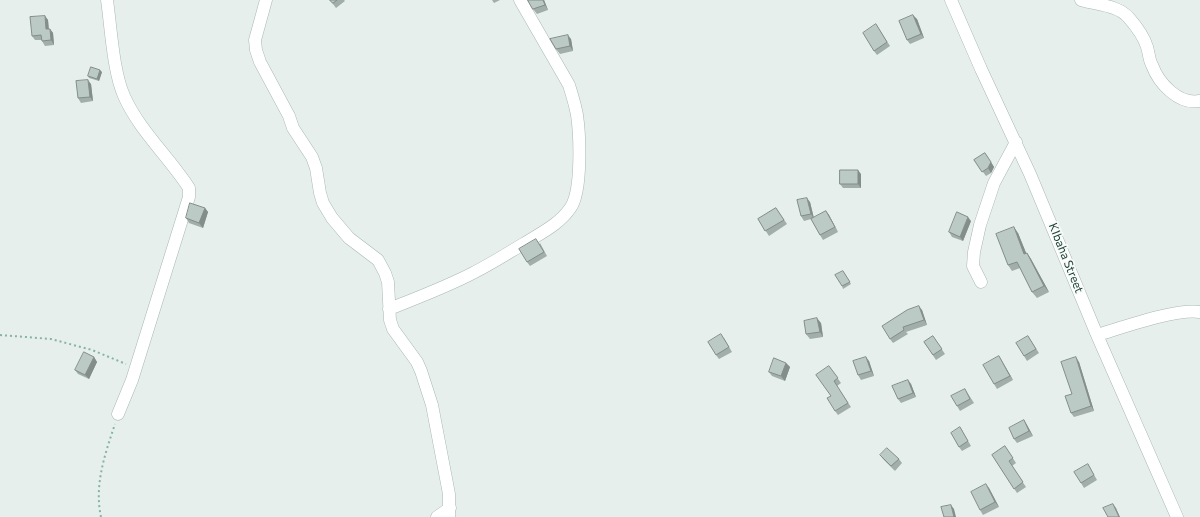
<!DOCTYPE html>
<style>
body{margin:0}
canvas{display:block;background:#e6efeb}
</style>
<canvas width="1200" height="517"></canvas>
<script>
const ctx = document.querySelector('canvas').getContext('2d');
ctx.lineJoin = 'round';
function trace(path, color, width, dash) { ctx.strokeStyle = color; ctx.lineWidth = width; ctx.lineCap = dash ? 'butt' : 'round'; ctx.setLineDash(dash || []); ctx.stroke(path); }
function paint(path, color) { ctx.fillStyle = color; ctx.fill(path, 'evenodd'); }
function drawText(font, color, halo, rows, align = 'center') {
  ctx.font = font + ' Commissioner,sans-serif'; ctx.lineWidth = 3.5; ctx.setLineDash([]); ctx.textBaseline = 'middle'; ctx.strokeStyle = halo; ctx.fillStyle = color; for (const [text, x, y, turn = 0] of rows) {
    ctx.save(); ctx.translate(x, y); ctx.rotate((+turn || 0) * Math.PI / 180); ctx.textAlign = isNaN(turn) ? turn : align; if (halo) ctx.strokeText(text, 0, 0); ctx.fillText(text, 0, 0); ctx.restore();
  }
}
const minor = new Path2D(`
 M 107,0 C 111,28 113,71 124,96 C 139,130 169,157 189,188 L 189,197 L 132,380 L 118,414
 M 266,0 L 255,40 L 256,50 L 260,62 L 289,116 L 293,128 L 312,157 L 316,168 L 320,193 L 323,203 L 332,218 L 349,238 L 378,260 L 385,273 L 388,282 L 390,320 L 393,329 L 417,362 L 421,371 L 432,405 L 449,494 L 449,517
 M 951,0 L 981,69 L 1030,174 L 1097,335 L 1177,517
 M 1081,0 C 1097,5 1118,5 1129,18 C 1136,26 1144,37 1147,47 C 1149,53 1149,60 1152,65 C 1159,84 1179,105 1200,101
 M 981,282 L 973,266 L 974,252 L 980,225 L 994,183 L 1016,142
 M 389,309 C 417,298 446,287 473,273 C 491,264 508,253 525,243 C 541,233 560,224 571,207 C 582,190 580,136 577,115 C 575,104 572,95 569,85 L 520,0
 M 1097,335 C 1121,328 1177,308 1200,312
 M 437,517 L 450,508`);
trace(minor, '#a8b8b2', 13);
trace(new Path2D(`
 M 0,335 L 51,339 L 92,350 L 126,364
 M 101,517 C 94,485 105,454 115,424`), '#86b3a5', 2, [2, 3]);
trace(minor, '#fff', 12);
paint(new Path2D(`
 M 330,0 L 344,0 L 345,1 L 336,8 Z
 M 492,0 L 500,0 L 494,3 Z
 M 544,0 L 548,10 L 537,14 L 533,9 Z
 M 45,16 L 48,20 L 49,29 L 50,29 L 53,33 L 54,45 L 45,46 L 42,41 L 42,40 L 35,40 L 32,36 Z
 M 917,19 L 924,38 L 910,44 L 907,40 Z
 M 876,24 L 890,46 L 877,55 L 874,51 Z
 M 571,39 L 573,51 L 560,54 L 556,49 Z
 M 102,72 L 99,81 L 89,78 L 88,76 Z
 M 91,84 L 93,101 L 81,103 L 78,98 Z
 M 985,153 L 994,167 L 991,173 L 986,176 L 974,160 Z
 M 861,174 L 861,188 L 843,188 L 840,184 Z
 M 810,202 L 814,218 L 826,211 L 829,215 L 838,232 L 823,240 L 820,235 L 811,219 L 804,221 L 801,216 Z
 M 205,208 L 208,212 L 203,228 L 189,223 L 186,218 Z
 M 776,208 L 787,224 L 769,236 L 758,219 Z
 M 971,221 L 963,241 L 952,237 L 949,232 Z
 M 1018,233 L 1026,253 L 1027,253 L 1031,259 L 1049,292 L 1037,298 L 1032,292 L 1020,268 L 1012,271 L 1008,265 Z
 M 540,243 L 547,256 L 530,266 L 527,262 Z
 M 843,271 L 851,284 L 843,289 L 842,286 Z
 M 922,310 L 927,325 L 906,332 L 908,334 L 893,343 L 890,339 Z
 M 821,323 L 823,337 L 810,339 L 806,334 Z
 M 933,336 L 945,354 L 936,360 L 924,342 Z
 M 1028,336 L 1039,353 L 1027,361 L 1024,356 Z
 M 724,338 L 732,352 L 719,359 L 716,355 Z
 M 999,356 L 1013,380 L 997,389 L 994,384 Z
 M 94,357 L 97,362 L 89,379 L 78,374 L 75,370 Z
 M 869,361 L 874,376 L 861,380 L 858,375 Z
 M 1079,362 L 1094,411 L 1074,417 L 1071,413 L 1072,394 Z
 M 786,363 L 790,367 L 785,381 L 772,376 L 769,372 Z
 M 829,366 L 841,383 L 837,386 L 851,407 L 838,415 L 835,411 Z
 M 908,380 L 911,384 L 916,397 L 901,403 L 898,399 Z
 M 965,389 L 974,403 L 960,411 L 957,406 Z
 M 1024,420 L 1027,425 L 1033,436 L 1017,443 L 1014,439 Z
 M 960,427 L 971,446 L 962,451 L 959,447 Z
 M 1005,446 L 1016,463 L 1012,466 L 1026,487 L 1017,493 L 992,455 Z
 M 880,455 L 899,459 L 902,463 L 895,471 L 883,459 Z
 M 1088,464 L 1097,480 L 1084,488 L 1081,483 Z
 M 989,488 L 999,507 L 983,515 L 980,510 Z`), '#a1aea9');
paint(new Path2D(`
 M 543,0 L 544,0 L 548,10 L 545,5 Z
 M 913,15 L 917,19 L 924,38 L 921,34 Z
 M 45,16 L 48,20 L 49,34 L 46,29 Z
 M 50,29 L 53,33 L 54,45 L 51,40 Z
 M 568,35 L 571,39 L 573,51 L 570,46 Z
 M 100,70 L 102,72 L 99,81 L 97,79 Z
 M 88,80 L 91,84 L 93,101 L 90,97 Z
 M 991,162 L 994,167 L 991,173 L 988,168 Z
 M 858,170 L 861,174 L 861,188 L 858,184 Z
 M 807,198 L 810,202 L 814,219 L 811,214 Z
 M 205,208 L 208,212 L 203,228 L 199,223 Z
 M 826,211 L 829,215 L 838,232 L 835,227 Z
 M 968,217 L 971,221 L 963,241 L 960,237 Z
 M 1014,227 L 1018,233 L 1029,260 L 1024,254 Z
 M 1027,253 L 1031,259 L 1049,292 L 1044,286 Z
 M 919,306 L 922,310 L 927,325 L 924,320 Z
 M 817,318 L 821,323 L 823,337 L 820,332 Z
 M 999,356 L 1002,361 L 1013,380 L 1010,376 Z
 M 94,357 L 97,362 L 89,379 L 85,375 Z
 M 866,357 L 869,361 L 874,376 L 871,371 Z
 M 1076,357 L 1079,362 L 1094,411 L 1091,406 Z
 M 786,363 L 790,367 L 785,381 L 781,376 Z
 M 908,380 L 911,384 L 916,397 L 913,393 Z
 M 1024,420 L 1027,425 L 1033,436 L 1029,431 Z
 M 986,484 L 989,488 L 999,507 L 995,502 Z
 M 1113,504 L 1116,508 L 1120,517 L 1119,517 Z
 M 951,505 L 954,509 L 956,517 L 954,517 Z`), '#838d89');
const building = new Path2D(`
 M 330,0 L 337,0 L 333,3 Z
 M 528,0 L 543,0 L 545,5 L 533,9 Z
 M 913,15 L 921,34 L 907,40 L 899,21 Z
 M 45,16 L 46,29 L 50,29 L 51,40 L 42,41 L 41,35 L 32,36 L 30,17 Z
 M 876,24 L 887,42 L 874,51 L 863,33 Z
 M 568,35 L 570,46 L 556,49 L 550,39 Z
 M 91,67 L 100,70 L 97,79 L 88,76 Z
 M 88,80 L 90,97 L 78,98 L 76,81 Z
 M 985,153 L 991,162 L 988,168 L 982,172 L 974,160 Z
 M 840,170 L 858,170 L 858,184 L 840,184 Z
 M 807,198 L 811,214 L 801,216 L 797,200 Z
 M 190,203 L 205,208 L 199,223 L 186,218 Z
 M 776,208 L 784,220 L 765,231 L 758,219 Z
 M 826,211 L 835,227 L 820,235 L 811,219 Z
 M 957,212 L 968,217 L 960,237 L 949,232 Z
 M 1014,227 L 1024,254 L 1027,253 L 1044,286 L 1032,292 L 1017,262 L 1008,265 L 996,234 Z
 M 536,239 L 544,252 L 527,262 L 519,249 Z
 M 843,271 L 850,282 L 842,286 L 835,275 Z
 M 919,306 L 924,320 L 903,327 L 904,330 L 890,339 L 882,326 L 907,310 Z
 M 817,318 L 820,332 L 806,334 L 804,321 Z
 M 721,334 L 729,347 L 716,355 L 708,342 Z
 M 933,336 L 942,349 L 933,355 L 924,342 Z
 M 1028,336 L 1036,349 L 1024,356 L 1016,343 Z
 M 84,352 L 94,357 L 85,375 L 75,370 Z
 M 999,356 L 1010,376 L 994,384 L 983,365 Z
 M 866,357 L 871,371 L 858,375 L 853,361 Z
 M 1076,357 L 1091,406 L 1071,413 L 1065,396 L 1072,394 L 1061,362 Z
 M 774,358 L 786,363 L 781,376 L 769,372 Z
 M 829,366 L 838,378 L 834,381 L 848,403 L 835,411 L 827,398 L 831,396 L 816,375 Z
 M 908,380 L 913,393 L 898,399 L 892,386 Z
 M 965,389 L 970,399 L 957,406 L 951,396 Z
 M 1024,420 L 1029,431 L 1014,439 L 1009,428 Z
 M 960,427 L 968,441 L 959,447 L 951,433 Z
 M 1005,446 L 1013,458 L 1009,461 L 1023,482 L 1014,489 L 992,455 Z
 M 887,448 L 899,459 L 891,466 L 880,455 Z
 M 1088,464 L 1094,475 L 1081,483 L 1074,472 Z
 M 986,484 L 995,502 L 980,510 L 971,492 Z
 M 1113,504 L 1119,517 L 1108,517 L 1103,508 Z
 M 951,505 L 954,517 L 944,517 L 941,507 Z`);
paint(building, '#bbcac4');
trace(building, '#838d89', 1);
drawText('12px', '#24423a', '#f7fbf9', [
 ["KIbaha Street",1066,258,68]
]);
</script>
